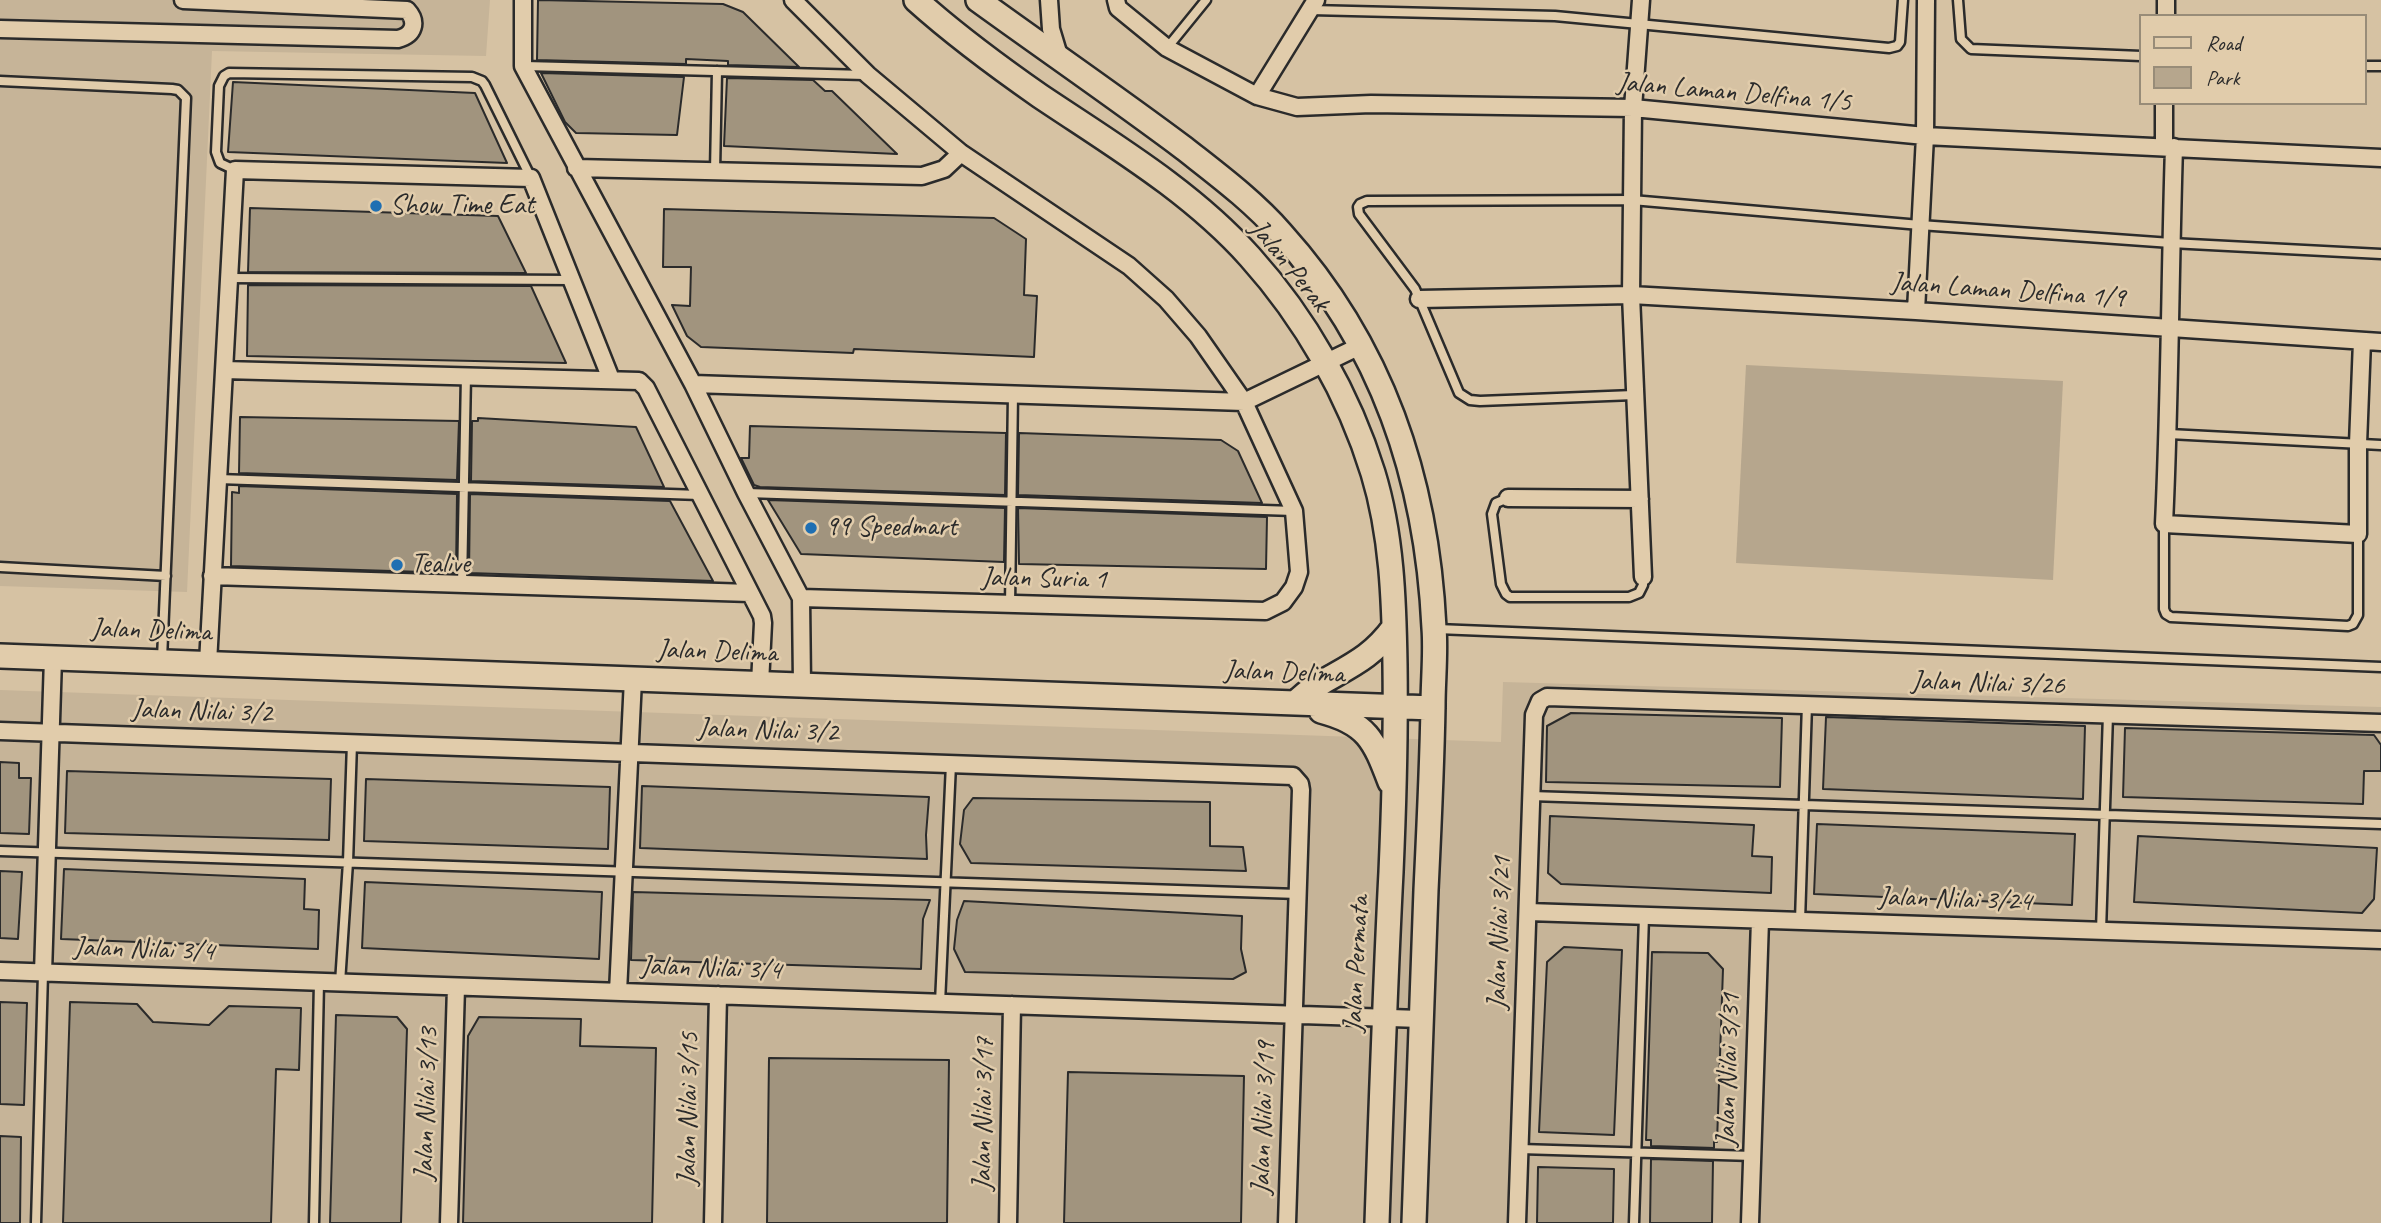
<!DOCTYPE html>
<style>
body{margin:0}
#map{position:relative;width:2381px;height:1223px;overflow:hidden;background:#d6c2a3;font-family:Caveat,sans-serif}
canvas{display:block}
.legend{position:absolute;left:2139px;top:14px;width:228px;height:91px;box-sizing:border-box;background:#e1ccab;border:2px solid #988c78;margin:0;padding:9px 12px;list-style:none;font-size:21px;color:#2b2b2b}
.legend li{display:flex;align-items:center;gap:14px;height:35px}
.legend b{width:35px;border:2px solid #988c78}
</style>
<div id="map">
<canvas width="2381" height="1223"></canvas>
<ul class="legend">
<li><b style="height:9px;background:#e1ccab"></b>Road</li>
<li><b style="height:19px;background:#b6a68d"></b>Park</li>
</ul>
</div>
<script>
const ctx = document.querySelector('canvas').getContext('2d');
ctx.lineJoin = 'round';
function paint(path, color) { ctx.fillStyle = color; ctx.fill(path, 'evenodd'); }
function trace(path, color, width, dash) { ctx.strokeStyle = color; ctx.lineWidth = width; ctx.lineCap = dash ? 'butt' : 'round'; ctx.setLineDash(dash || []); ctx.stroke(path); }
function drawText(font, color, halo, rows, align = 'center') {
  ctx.font = font + ' Caveat,sans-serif'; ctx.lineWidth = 5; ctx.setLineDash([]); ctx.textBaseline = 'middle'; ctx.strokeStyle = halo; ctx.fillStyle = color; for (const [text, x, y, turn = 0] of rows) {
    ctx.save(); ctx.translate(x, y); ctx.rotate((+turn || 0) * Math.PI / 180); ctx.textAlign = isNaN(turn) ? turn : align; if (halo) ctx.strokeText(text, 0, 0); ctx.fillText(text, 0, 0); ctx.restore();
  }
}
paint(new Path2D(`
 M 0,0 L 490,0 L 486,56 L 212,51 L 187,592 L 0,586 Z
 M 1503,682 L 2381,707 L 2381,1223 L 0,1223 L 0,690 L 1501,742 Z`), '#c6b498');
paint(new Path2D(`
 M 1746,365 L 2063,381 L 2053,580 L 1736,563 Z`), '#b6a68d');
const building = new Path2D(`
 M 538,0 L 723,4 L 743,12 L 799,67 L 728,65 L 728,61 L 686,59 L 686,64 L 537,60 Z
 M 541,73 L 684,77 L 677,135 L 576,133 L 565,122 Z
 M 727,78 L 813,80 L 825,91 L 832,91 L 897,154 L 724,146 Z
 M 233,82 L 475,93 L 507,163 L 228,152 Z
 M 250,208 L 498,216 L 526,273 L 248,272 Z
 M 664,209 L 994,218 L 1026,239 L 1024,295 L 1037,296 L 1034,357 L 854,349 L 853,353 L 701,347 L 687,336 L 672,305 L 690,306 L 691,267 L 663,267 Z
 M 248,285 L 531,286 L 566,363 L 247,356 Z
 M 240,417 L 459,421 L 457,480 L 239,473 Z
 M 478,418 L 636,427 L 664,487 L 471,481 L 472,421 L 478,421 Z
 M 750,426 L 1006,433 L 1005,495 L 760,487 L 754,485 L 741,458 L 749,458 Z
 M 1019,433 L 1221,440 L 1238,451 L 1262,503 L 1018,495 Z
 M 239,486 L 457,494 L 456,573 L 231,566 L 232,492 L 239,493 Z
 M 470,494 L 670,501 L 713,581 L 469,573 Z
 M 768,500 L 1005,508 L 1004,562 L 801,554 Z
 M 1018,508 L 1267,517 L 1266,569 L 1019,564 Z
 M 1571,713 L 1782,718 L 1780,787 L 1546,782 L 1547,726 Z
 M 1826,717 L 2085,726 L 2083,799 L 1823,789 Z
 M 2125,728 L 2374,735 L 2381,745 L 2381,771 L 2364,771 L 2363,804 L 2123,797 Z
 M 0,762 L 19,763 L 19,778 L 31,778 L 29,834 L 0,833 Z
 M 67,771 L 331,779 L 329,840 L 65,833 Z
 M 366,779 L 610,787 L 608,849 L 364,841 Z
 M 642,786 L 929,797 L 926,835 L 927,859 L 640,848 Z
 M 973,798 L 1210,802 L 1210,846 L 1243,847 L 1246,871 L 971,863 L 960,844 L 964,810 Z
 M 1550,816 L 1754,825 L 1752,856 L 1772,857 L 1771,893 L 1561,884 L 1548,873 Z
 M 1817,824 L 2075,834 L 2072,905 L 1814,894 Z
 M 2138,836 L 2377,848 L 2374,899 L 2362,913 L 2134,902 Z
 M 64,869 L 305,879 L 304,909 L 319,910 L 318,949 L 61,939 Z
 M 0,871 L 22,872 L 18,939 L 0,938 Z
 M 365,882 L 602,892 L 599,959 L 362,948 Z
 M 633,892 L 930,900 L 923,919 L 921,969 L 631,960 Z
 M 964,901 L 1242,916 L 1241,949 L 1246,972 L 1233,979 L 965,972 L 954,949 L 957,920 Z
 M 1564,947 L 1622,950 L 1614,1135 L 1539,1132 L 1547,962 Z
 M 1652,952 L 1708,953 L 1723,969 L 1717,1142 L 1714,1142 L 1714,1148 L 1651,1146 L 1651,1140 L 1646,1140 Z
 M 0,1002 L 27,1003 L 24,1105 L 0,1104 Z
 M 70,1002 L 137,1004 L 153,1022 L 209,1025 L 229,1006 L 301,1008 L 299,1070 L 276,1069 L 271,1223 L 63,1223 Z
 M 336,1015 L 397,1017 L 407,1029 L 401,1223 L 330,1223 Z
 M 479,1017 L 581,1019 L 580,1046 L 656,1048 L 652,1223 L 463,1223 L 468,1036 Z
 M 769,1058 L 949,1060 L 947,1223 L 767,1223 Z
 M 1068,1072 L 1244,1076 L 1241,1223 L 1064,1223 Z
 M 0,1136 L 21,1137 L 20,1223 L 0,1223 Z
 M 1651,1159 L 1713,1161 L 1712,1223 L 1650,1223 Z
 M 1538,1167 L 1614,1169 L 1613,1223 L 1537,1223 Z`);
paint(building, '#a1947e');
trace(building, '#2b2b2b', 2);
const lane = new Path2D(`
 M 1958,0 L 1961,39 L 1971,49 L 2141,56
 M 1311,10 L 1555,16 L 1889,48 L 1897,46 L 1900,42 L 1903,0
 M 1167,48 L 1206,0
 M 525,66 L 865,75
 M 2365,66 L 2381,66
 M 0,81 L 172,89 L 178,90 L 186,98 L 162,659
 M 235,170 L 220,163 L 216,152 L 219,86 L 224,76 L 229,73 L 472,77 L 482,81 L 485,85 L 531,178
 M 715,171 L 717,71
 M 229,278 L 572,280
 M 1634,395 L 1480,401 L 1470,400 L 1459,393 L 1415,289 L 1359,214 L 1358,207 L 1360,204 L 1367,201 L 1632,200 L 1920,225 L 2171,243 L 2381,254
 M 2169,434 L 2381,445
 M 218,479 L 700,495
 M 747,493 L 1294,511
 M 1508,498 L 1496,503 L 1492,514 L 1501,584 L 1506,594 L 1510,597 L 1629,597 L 1639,593 L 1643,585 L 1643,577
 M 2164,524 L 2164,609 L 2166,614 L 2171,617 L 2348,626 L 2353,624 L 2358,615 L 2358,534
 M 0,567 L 166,576
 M 462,585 L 466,375
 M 1010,605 L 1013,394
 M 1437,629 L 2381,667
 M 1531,796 L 2381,824
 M 0,851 L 1298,894
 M 1800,921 L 1807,704
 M 2101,931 L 2108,714
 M 340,983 L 348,862 L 352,743
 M 940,1003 L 951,764
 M 1520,1149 L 1753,1156
 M 36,1223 L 43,973
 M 314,1223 L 319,982
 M 1634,1223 L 1644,916`);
const street = new Path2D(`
 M 523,0 L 523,66 L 693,384 L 746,493 L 801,598 L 802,684
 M 793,0 L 868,75 L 961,153 L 1129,266 L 1166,299 L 1198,336 L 1244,402 L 1294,511 L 1299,572 L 1294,587 L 1283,602 L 1265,611 L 801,598
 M 1049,0 L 1051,29 L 1060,59
 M 1116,0 L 1118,8 L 1167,48 L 1257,96 L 1297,107 L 1371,104 L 1633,108 L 1925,136 L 2381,158
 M 1641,0 L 1633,108 L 1631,295 L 1643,577
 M 2166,16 L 2166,0
 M 0,29 L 398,39 C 414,35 418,22 407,10 L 183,0
 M 1257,96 L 1316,0
 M 2164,147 L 2164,103
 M 2174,147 C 2170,273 2170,398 2164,524 L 2358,534 L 2358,444 L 2362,341
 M 576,168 L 922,176 L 944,169 L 961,153
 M 1419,299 L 1631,295 L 1916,311 L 2381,342
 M 1916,311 L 1925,136 L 1926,0
 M 224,370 L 639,381 L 646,388 L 762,616 L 763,623 L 760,684
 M 693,384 L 1244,402 L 1362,345
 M 1508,498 L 1640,499
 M 212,576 L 750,593
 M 208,663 L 235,170 L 531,178 L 611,379
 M 0,731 L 1293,776 L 1300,784 L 1301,790 L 1287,1223
 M 1528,912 L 2381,940
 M 0,971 L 1420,1019
 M 43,973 L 53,658
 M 618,992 L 633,679
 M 449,1223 L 456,987
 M 713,1223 L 718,995
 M 1008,1223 L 1012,1005
 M 1517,1223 L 1534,715 L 1540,701 L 1547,697 L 2381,723
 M 1750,1223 L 1760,920`);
const secondary = new Path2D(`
 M 916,0 C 955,35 997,66 1040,96 C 1113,145 1191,191 1250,257 C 1305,318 1349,395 1373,473 C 1392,535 1394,601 1395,665 C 1396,734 1394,803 1391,872 C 1385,989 1381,1106 1377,1223
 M 978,0 C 1047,50 1117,98 1185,149 C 1218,175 1253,201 1281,233 C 1382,345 1427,478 1434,628 C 1436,653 1433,680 1433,706 C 1432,767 1429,828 1426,890 C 1421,1001 1417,1112 1414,1223
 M 0,656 L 1433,708
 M 1295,703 C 1303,696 1311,688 1321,683 C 1352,665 1372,657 1394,627
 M 1321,711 C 1367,723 1374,740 1390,782`);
trace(lane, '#2b2b2b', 13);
trace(street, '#2b2b2b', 21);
trace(secondary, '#2b2b2b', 28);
trace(lane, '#e1ccab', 8);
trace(street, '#e1ccab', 16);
trace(secondary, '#e1ccab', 23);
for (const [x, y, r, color] of [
 [376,206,7,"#1f6fb2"],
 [811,528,7,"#1f6fb2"],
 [397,565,7,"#1f6fb2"]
]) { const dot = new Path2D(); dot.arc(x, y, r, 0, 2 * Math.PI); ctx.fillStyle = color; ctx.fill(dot); trace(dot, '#e1ccab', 2.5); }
drawText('28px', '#2b2b2b', '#e1ccab', [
 ["Jalan Laman Delfina 1/5",1734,93,5],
 ["Jalan Perak",1289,266,51],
 ["Jalan Laman Delfina 1/9",2008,291,4],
 ["Jalan Suria 1",1044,579,1],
 ["Jalan Delima",151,631,2],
 ["Jalan Delima",717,652,2],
 ["Jalan Delima",1284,673,2],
 ["Jalan Nilai 3/26",1988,684,2],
 ["Jalan Nilai 3/2",202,712,2],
 ["Jalan Nilai 3/2",768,731,2],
 ["Jalan Nilai 3/24",1955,900,2],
 ["Jalan Nilai 3/21",1500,933,-88],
 ["Jalan Nilai 3/4",144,950,2],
 ["Jalan Permata",1357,964,-87],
 ["Jalan Nilai 3/4",711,969,2],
 ["Jalan Nilai 3/31",1729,1070,-88],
 ["Jalan Nilai 3/13",427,1104,-88],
 ["Jalan Nilai 3/15",689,1109,-89],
 ["Jalan Nilai 3/17",984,1114,-89],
 ["Jalan Nilai 3/19",1264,1118,-88]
]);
drawText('28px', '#2b2b2b', '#e1ccab', [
 ["Show Time Eat",390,206],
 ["99 Speedmart",825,528],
 ["Tealive",411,565]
], 'left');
</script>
